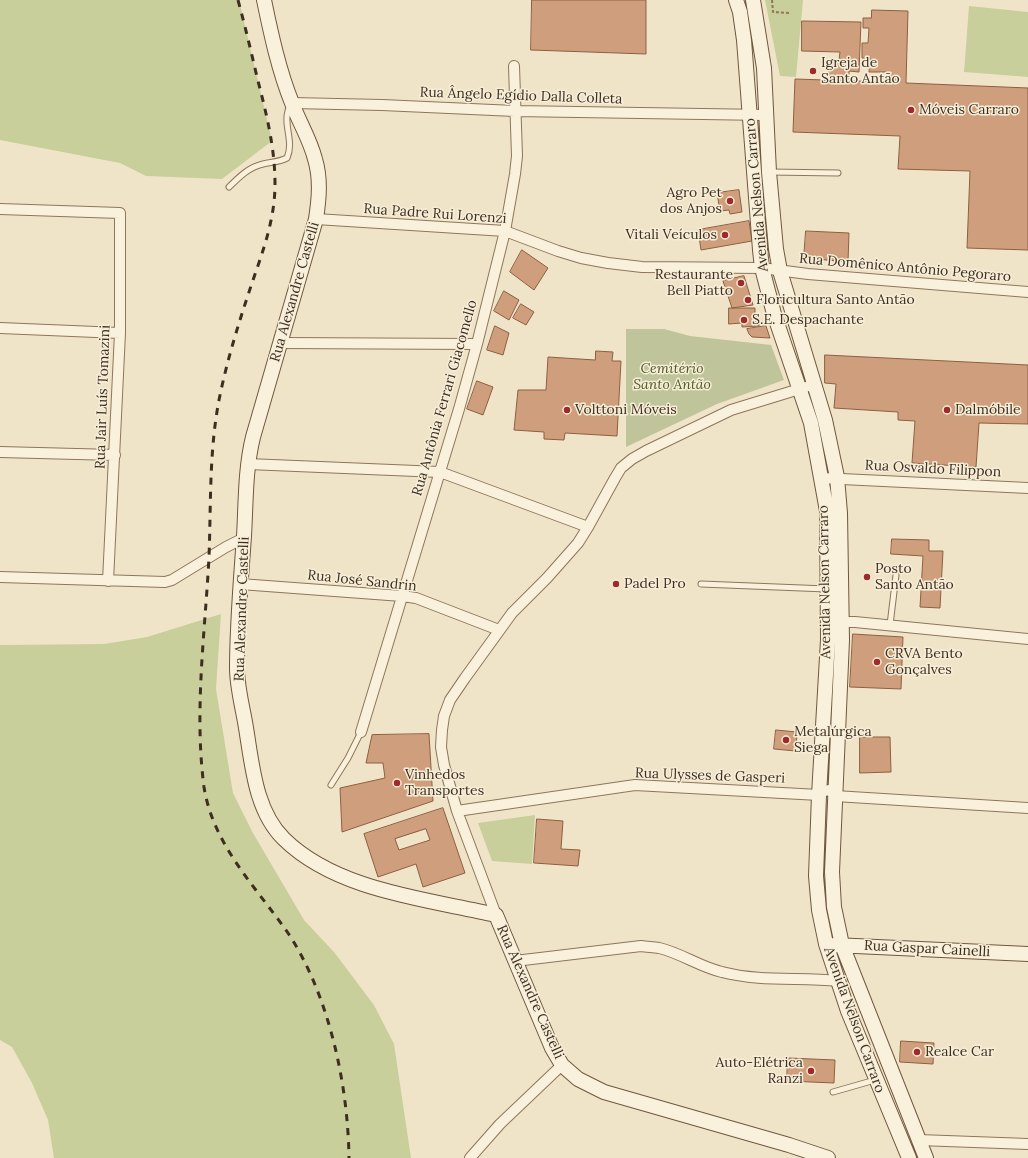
<!DOCTYPE html>
<meta charset="utf-8">
<style>
body{margin:0}
canvas{display:block;background:#f0e4c8}
</style>
<canvas width="1028" height="1158"></canvas>
<script>
const ctx = document.querySelector('canvas').getContext('2d');
ctx.lineJoin = 'round';
function paint(path, color) { ctx.fillStyle = color; ctx.fill(path, 'evenodd'); }
function trace(path, color, width, dash) { ctx.strokeStyle = color; ctx.lineWidth = width; ctx.lineCap = dash ? 'butt' : 'round'; ctx.setLineDash(dash || []); ctx.stroke(path); }
function drawText(font, color, halo, rows, align = 'center') {
  ctx.font = font + ' Lora,serif'; ctx.lineWidth = 3; ctx.setLineDash([]); ctx.textBaseline = 'middle'; ctx.strokeStyle = halo; ctx.fillStyle = color; for (const [text, x, y, turn = 0] of rows) {
    ctx.save(); ctx.translate(x, y); ctx.rotate((+turn || 0) * Math.PI / 180); ctx.textAlign = isNaN(turn) ? turn : align; if (halo) ctx.strokeText(text, 0, 0); ctx.fillText(text, 0, 0); ctx.restore();
  }
}
paint(new Path2D(`
 M 0,0 L 239,0 L 272,141 L 222,179 L 146,176 L 120,163 L 0,140 Z
 M 765,0 L 803,0 L 796,77 L 780,76 Z
 M 969,6 L 1028,12 L 1028,77 L 964,72 Z
 M 221,614 L 216,689 L 233,793 L 253,833 L 304,920 L 334,952 L 374,1005 L 394,1044 L 411,1158 L 54,1158 L 48,1120 L 32,1083 L 12,1047 L 0,1040 L 0,645 L 104,644 L 147,637 Z
 M 535,815 L 532,864 L 492,861 L 478,823 Z`), '#c9cf9b');
paint(new Path2D(`
 M 626,329 L 664,329 L 690,336 L 771,345 L 784,380 L 717,404 L 626,447 Z`), '#bfc49a');
const building = new Path2D(`
 M 532,0 L 646,0 L 646,54 L 531,50 Z
 M 872,10 L 908,11 L 906,83 L 1028,88 L 1028,250 L 967,248 L 970,171 L 898,169 L 900,136 L 793,132 L 795,79 L 886,82 L 886,72 L 869,72 L 870,58 L 862,58 L 862,43 L 868,43 L 869,28 L 863,28 L 863,18 L 871,18 Z
 M 802,21 L 861,22 L 859,72 L 849,71 L 849,79 L 828,79 L 829,60 L 839,60 L 840,52 L 802,51 Z
 M 739,190 L 742,212 L 730,214 L 729,210 L 720,211 L 717,193 Z
 M 749,221 L 752,241 L 701,250 L 698,230 Z
 M 806,231 L 849,233 L 848,262 L 804,258 Z
 M 522,250 L 548,268 L 534,290 L 510,272 Z
 M 744,276 L 753,305 L 732,308 L 723,281 Z
 M 504,291 L 519,300 L 509,320 L 494,311 Z
 M 521,304 L 534,312 L 526,325 L 513,318 Z
 M 729,308 L 755,308 L 755,316 L 759,316 L 759,326 L 742,327 L 742,323 L 729,324 Z
 M 495,326 L 509,333 L 503,355 L 487,350 Z
 M 766,326 L 770,338 L 752,337 L 749,334 L 747,329 Z
 M 596,351 L 613,352 L 612,361 L 621,361 L 617,436 L 565,433 L 564,440 L 544,439 L 544,432 L 514,430 L 518,390 L 546,390 L 548,357 L 595,360 Z
 M 825,355 L 1028,365 L 1028,424 L 979,423 L 976,467 L 912,463 L 915,421 L 898,420 L 898,412 L 834,408 L 836,384 L 825,383 Z
 M 477,381 L 493,387 L 483,415 L 467,409 Z
 M 892,539 L 929,540 L 929,551 L 943,551 L 940,608 L 920,607 L 923,556 L 891,554 Z
 M 853,634 L 903,637 L 901,689 L 850,687 Z
 M 776,730 L 797,732 L 796,751 L 774,749 Z
 M 429,734 L 433,801 L 342,832 L 340,788 L 385,778 L 383,763 L 366,763 L 372,735 Z
 M 860,737 L 890,737 L 891,772 L 860,773 Z
 M 443,808 L 465,873 L 423,887 L 416,864 L 378,877 L 364,834 ZM 426,829 L 430,840 L 399,850 L 395,839 Z
 M 537,819 L 563,821 L 561,849 L 580,850 L 578,866 L 534,863 Z
 M 901,1041 L 934,1043 L 933,1064 L 900,1062 Z
 M 788,1058 L 835,1060 L 834,1083 L 787,1081 Z`);
paint(building, '#cf9f7d');
trace(building, '#8d5f41', 1);
const lane = new Path2D(`
 M 770,172 L 838,173
 M 229,187 C 239,177 249,167 263,164 C 272,162 279,162 287,158 C 295,140 281,123 290,106
 M 701,584 L 827,589
 M 890,625 L 896,575
 M 331,785 L 348,758 L 361,732
 M 833,1092 L 875,1080`);
const street = new Path2D(`
 M 292,103 L 382,105 L 515,111 L 765,115
 M 0,209 L 120,213 L 120,333 L 108,581
 M 316,219 L 505,231 L 558,251 L 581,258 L 608,263 L 642,267 L 762,268 L 808,274 L 1028,292
 M 0,328 L 120,333
 M 279,343 L 477,344
 M 0,452 L 115,455
 M 248,464 L 440,472 L 588,527
 M 821,478 L 1028,488
 M 0,577 L 165,582 L 172,580 L 226,547 L 244,538
 M 240,584 L 402,596 L 416,598 L 499,630
 M 835,622 L 855,622 L 1028,639
 M 361,732 L 459,409 L 477,344 L 505,231 L 515,174 L 517,156 L 514,66
 M 457,811 L 635,785 L 819,795 L 824,791 L 830,790 L 835,796 L 1028,808
 M 496,915 L 457,811 L 444,765 L 441,747 L 442,730 L 444,716 L 450,700 L 465,678 L 512,613 L 547,578 L 578,543 L 588,527 L 615,478 L 621,468 L 632,459 L 646,451 L 731,410 L 806,387
 M 515,961 L 641,946 C 647,947 653,947 659,948 C 681,953 700,967 722,972 C 760,982 800,977 838,981
 M 919,1140 L 1028,1144
 M 470,1158 L 500,1124 L 562,1065`);
const secondary = new Path2D(`
 M 264,0 C 271,34 279,71 292,103 C 299,122 310,139 315,159 C 321,179 319,199 316,219 L 253,437 C 245,470 246,503 244,536 C 241,580 237,624 237,668 C 237,686 242,705 245,722 C 252,761 254,810 284,839 C 337,891 427,899 496,915 L 552,1048 L 562,1065 L 578,1079 L 604,1092 L 789,1145 L 828,1158
 M 736,0 L 740,12 L 744,40 L 760,250 L 762,268 L 774,314 L 811,423 L 827,511 L 828,640 L 819,795 L 816,876 L 819,910 L 826,944 L 848,1011 L 909,1158
 M 753,0 L 764,68 L 769,172 L 776,249 L 780,271 L 825,420 L 837,477 L 840,513 L 842,640 L 832,872 L 834,907 L 842,945 L 926,1158
 M 834,945 L 1028,954`);
trace(lane, '#8d765c', 7);
trace(street, '#8d765c', 12);
trace(secondary, '#6f573f', 16);
trace(new Path2D(`
 M 772,0 L 773,12 L 790,13`), '#8d765c', 2, [3, 2]);
trace(lane, '#faf1dc', 5);
trace(street, '#faf1dc', 10);
trace(secondary, '#faf1dc', 14);
trace(new Path2D(`
 M 238,0 C 245,26 251,51 257,77 C 266,112 275,147 275,184 C 275,219 263,251 252,283 C 239,322 227,360 219,400 C 209,452 211,505 209,557 C 205,634 194,711 204,787 C 213,845 256,887 288,933 C 329,995 348,1084 349,1158`), '#3d2e20', 3, [7, 7]);
for (const [x, y, r, color] of [
 [813,71,4,"#9e2a2b"],
 [911,110,4,"#9e2a2b"],
 [730,201,4,"#9e2a2b"],
 [725,235,4,"#9e2a2b"],
 [741,283,4,"#9e2a2b"],
 [748,300,4,"#9e2a2b"],
 [744,320,4,"#9e2a2b"],
 [567,410,4,"#9e2a2b"],
 [947,410,4,"#9e2a2b"],
 [867,577,4,"#9e2a2b"],
 [616,584,4,"#9e2a2b"],
 [877,662,4,"#9e2a2b"],
 [786,740,4,"#9e2a2b"],
 [397,783,4,"#9e2a2b"],
 [917,1052,4,"#9e2a2b"],
 [811,1071,4,"#9e2a2b"]
]) { const dot = new Path2D(); dot.arc(x, y, r, 0, 2 * Math.PI); ctx.fillStyle = color; ctx.fill(dot); trace(dot, '#f7eed8', 1.5); }
drawText('14px', '#3d2e20', '#f7eed8', [
 ["Igreja de",821,63],
 ["Santo Antão",821,79],
 ["Móveis Carraro",919,110],
 ["Agro Pet",722,193,"right"],
 ["dos Anjos",722,209,"right"],
 ["Vitali Veículos",717,235,"right"],
 ["Restaurante",733,275,"right"],
 ["Bell Piatto",733,291,"right"],
 ["Floricultura Santo Antão",756,300],
 ["S.E. Despachante",752,320],
 ["Volttoni Móveis",575,410],
 ["Dalmóbile",955,410],
 ["Posto",875,569],
 ["Santo Antão",875,585],
 ["Padel Pro",624,584],
 ["CRVA Bento",885,654],
 ["Gonçalves",885,670],
 ["Metalúrgica",794,732],
 ["Siega",794,748],
 ["Vinhedos",405,775],
 ["Transportes",405,791],
 ["Realce Car",925,1052],
 ["Auto-Elétrica",803,1063,"right"],
 ["Ranzi",803,1079,"right"]
], 'left');
drawText('14px', '#3d2e20', '#f7eed8', [
 ["Rua Ângelo Egídio Dalla Colleta",521,96,2],
 ["Avenida Nelson Carraro",757,195,-95],
 ["Rua Padre Rui Lorenzi",435,214,4],
 ["Rua Domênico Antônio Pegoraro",905,268,5],
 ["Rua Alexandre Castelli",295,292,-74],
 ["Rua Jair Luís Tomazini",103,397,-88],
 ["Rua Antônia Ferrari Giacomello",445,398,-74],
 ["Rua Osvaldo Filippon",933,469,3],
 ["Rua José Sandrin",362,581,6],
 ["Avenida Nelson Carraro",825,582,-91],
 ["Rua Alexandre Castelli",242,609,-88],
 ["Rua Ulysses de Gasperi",710,776,2],
 ["Rua Gaspar Cainelli",927,949,3],
 ["Rua Alexandre Castelli",530,992,66],
 ["Avenida Nelson Carraro",854,1020,70]
]);
drawText('italic 14px', '#4d5a26', '#f7eed8', [
 ["Cemitério",672,369],
 ["Santo Antão",672,385]
]);
</script>
